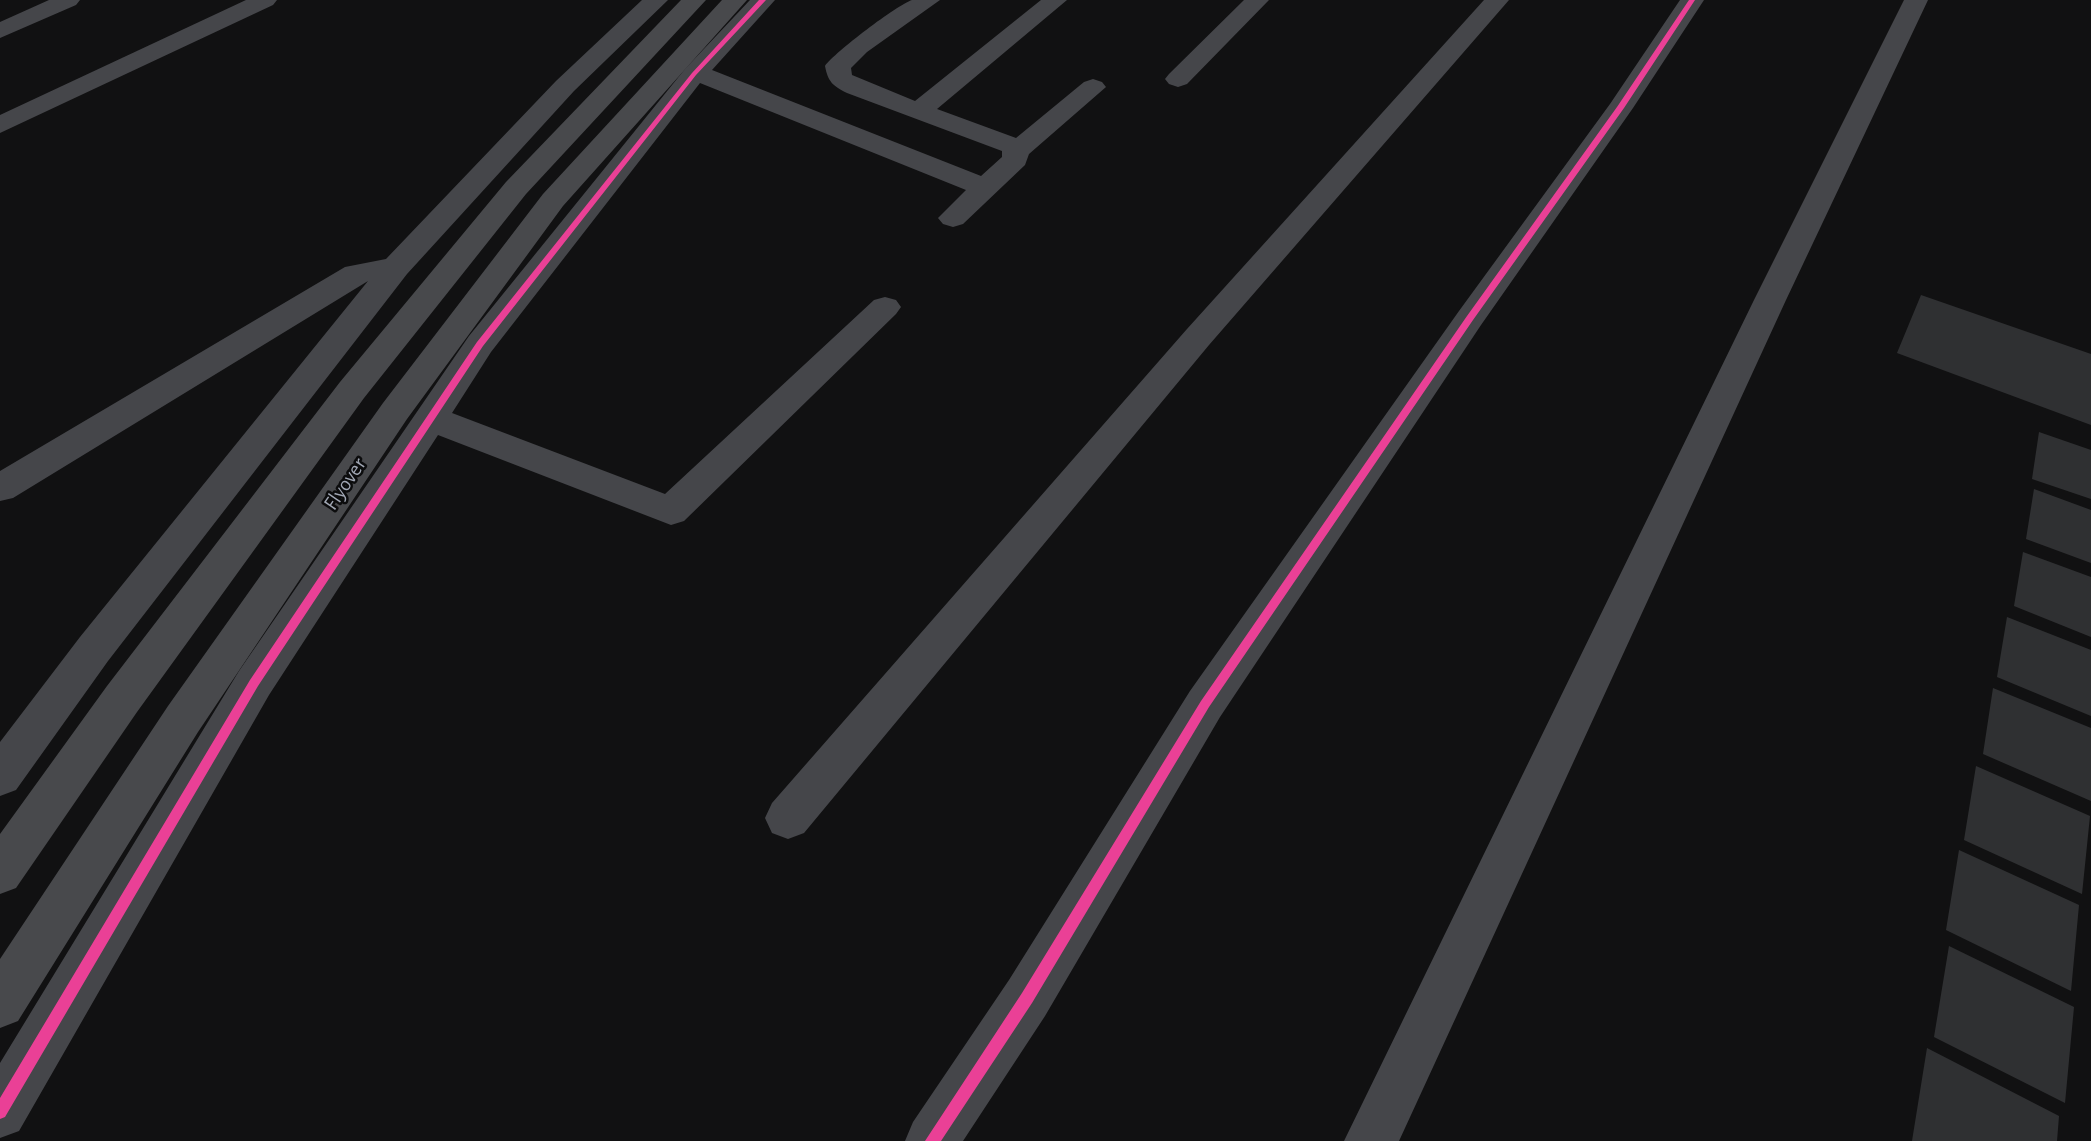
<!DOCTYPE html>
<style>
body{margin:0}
canvas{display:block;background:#111112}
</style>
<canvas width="2091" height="1141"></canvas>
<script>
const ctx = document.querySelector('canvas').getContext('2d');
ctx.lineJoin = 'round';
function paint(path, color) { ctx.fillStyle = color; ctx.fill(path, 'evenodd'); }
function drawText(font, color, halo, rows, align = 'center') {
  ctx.font = font + ' "Alegreya Sans",sans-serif'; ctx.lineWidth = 5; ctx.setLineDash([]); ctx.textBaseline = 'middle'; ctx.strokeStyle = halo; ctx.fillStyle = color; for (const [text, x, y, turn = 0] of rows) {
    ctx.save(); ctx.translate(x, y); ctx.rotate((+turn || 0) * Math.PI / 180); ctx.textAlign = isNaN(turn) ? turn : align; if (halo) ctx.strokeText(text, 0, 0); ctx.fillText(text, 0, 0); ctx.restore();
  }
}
paint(new Path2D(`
 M 1921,295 L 2091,354 L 2091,425 L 1897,353 Z
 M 2039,432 L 2091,450 L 2091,499 L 2032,479 Z
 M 2034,489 L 2091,510 L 2091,563 L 2026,539 Z
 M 2023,552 L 2091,577 L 2091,637 L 2014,606 Z
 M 2007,617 L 2091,650 L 2091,716 L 1997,677 Z
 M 1993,688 L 2091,728 L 2091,801 L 1983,754 Z
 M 1976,766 L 2090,816 L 2082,894 L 1964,840 Z
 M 1959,850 L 2079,905 L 2071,991 L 1946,930 Z
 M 1949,946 L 2074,1007 L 2065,1103 L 1934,1037 Z
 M 1927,1048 L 2059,1116 L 2057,1141 L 1912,1141 Z`), '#2f3032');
paint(new Path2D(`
 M 49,0 L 80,0 L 76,5 L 0,38 L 0,22 Z
 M 246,0 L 277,0 L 273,5 L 0,133 L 0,115 Z
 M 642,0 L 668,0 L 574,91 L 407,274 L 108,661 L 16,790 L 0,796 L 0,742 L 80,637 L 368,281 L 13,498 L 0,501 L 0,471 L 345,267 L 386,259 L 556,81 Z
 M 750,0 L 775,0 L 712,70 L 981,176 L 1002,157 L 1002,151 L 847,93 C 833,86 828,82 825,66 C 835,52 897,5 912,0 C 920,0 932,0 940,0 L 867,52 L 851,68 L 852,75 L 915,101 L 1041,0 L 1067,0 L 937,109 L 1016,138 L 1084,82 L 1093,79 L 1102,82 L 1106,87 L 1029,154 L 1025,165 L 963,224 L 953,227 L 943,224 L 938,218 L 966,190 L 700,83 L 491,352 L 452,413 L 665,494 L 874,300 L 885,297 L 896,300 L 901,307 L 896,314 L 684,521 L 671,525 L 438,435 L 269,695 L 19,1131 L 0,1138 L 0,1063 L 239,671 L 469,336 L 685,69 Z
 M 1244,0 L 1269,0 L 1187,84 L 1178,87 L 1169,84 L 1165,79 L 1169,74 Z
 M 1484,0 L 1509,0 L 1209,345 L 804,833 L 788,839 L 772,833 L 765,818 L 772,803 L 1187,329 Z
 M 1680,0 L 1704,0 L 1633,108 L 1481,325 L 1220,717 L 1045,1016 L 963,1141 L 905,1141 L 913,1122 L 1009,980 L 1190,691 L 1459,311 L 1610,104 Z
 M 1904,0 L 1928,0 L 1786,300 L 1399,1141 L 1344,1141 L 1754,300 Z`), '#45464a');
paint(new Path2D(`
 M 681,0 L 706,0 L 526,194 L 364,398 L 137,712 L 16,888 L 0,894 L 0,834 L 107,686 L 340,382 L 506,182 Z
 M 722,0 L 747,0 L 563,206 L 407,419 L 198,732 L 18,1021 L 0,1028 L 0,959 L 168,706 L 383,403 L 543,194 Z`), '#48494c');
paint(new Path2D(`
 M 759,0 L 766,0 L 696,75 L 483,346 L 258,686 L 5,1117 L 0,1119 L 0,1098 L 250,680 L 477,342 L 692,73 Z
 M 1689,0 L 1695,0 L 1624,108 L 1473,320 L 1209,707 L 1032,1003 L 941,1141 L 925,1141 L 1022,993 L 1201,701 L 1467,316 L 1617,107 Z`), '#ea4096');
drawText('21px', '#a1a7b4', '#0c0c0d', [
 ["Flyover",345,484,-56]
]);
</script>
